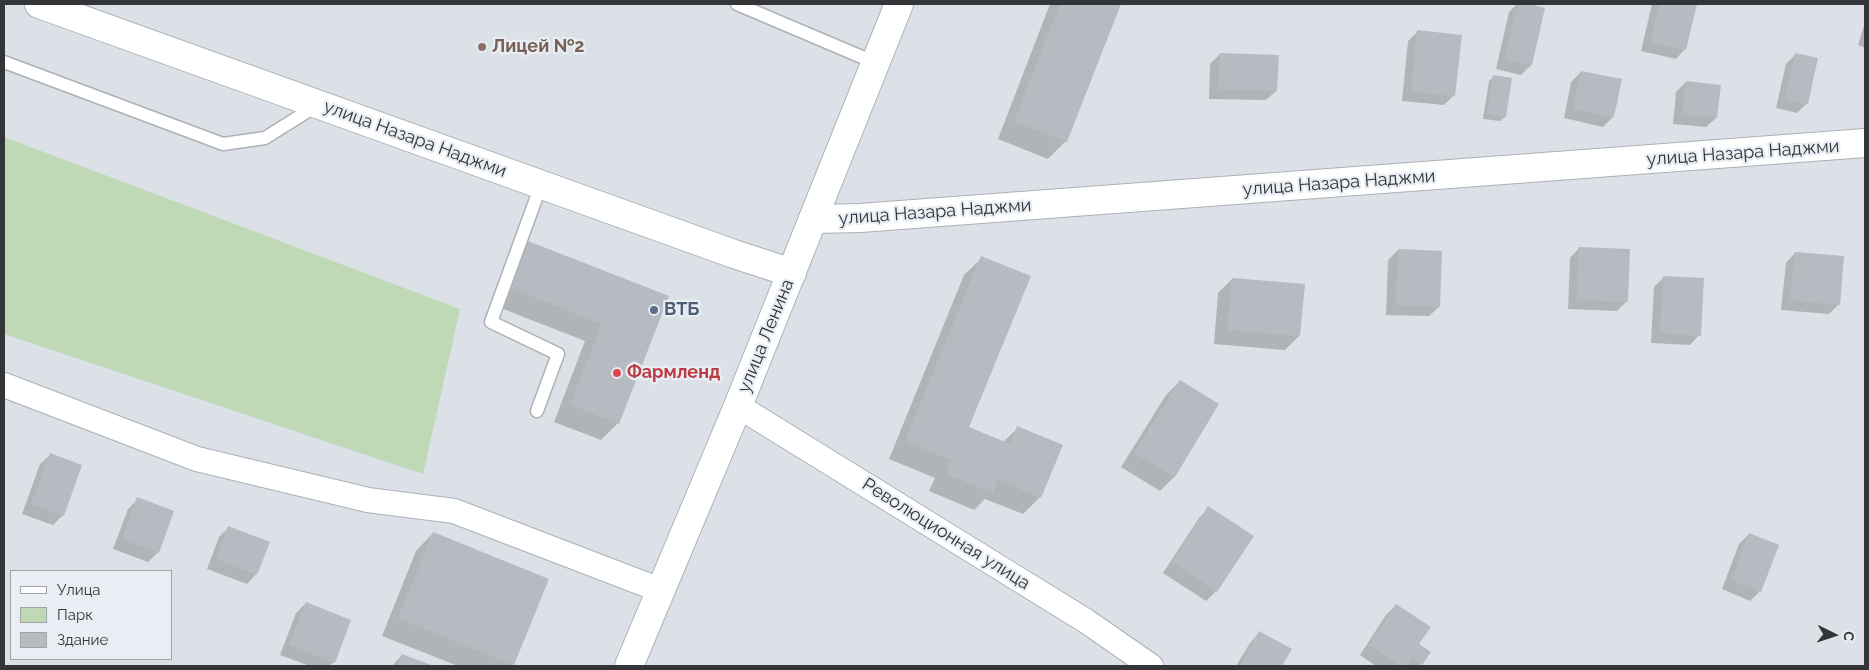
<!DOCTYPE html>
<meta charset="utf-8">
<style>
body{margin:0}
#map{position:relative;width:1869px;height:670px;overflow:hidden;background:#dbe1e7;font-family:Raleway,sans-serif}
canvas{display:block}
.frame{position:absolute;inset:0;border:5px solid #333538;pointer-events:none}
.legend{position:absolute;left:10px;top:570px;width:162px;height:90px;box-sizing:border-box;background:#e8eef4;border:1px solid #a0a4a9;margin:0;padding:6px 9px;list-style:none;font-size:15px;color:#333538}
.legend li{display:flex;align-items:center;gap:10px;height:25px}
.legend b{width:25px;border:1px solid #a0a4a9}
.north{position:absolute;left:1809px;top:610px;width:50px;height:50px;-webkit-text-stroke:4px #e8eef4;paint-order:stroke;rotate:94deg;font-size:14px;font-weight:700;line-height:20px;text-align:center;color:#333538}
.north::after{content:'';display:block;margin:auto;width:18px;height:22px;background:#333538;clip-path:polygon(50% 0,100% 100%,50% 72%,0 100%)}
</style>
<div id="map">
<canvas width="1869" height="670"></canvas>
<div class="frame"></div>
<ul class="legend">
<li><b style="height:6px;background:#fff"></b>Улица</li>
<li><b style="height:14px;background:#bfd9b6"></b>Парк</li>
<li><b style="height:14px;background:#b5bbc0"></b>Здание</li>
</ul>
<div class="north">С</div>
</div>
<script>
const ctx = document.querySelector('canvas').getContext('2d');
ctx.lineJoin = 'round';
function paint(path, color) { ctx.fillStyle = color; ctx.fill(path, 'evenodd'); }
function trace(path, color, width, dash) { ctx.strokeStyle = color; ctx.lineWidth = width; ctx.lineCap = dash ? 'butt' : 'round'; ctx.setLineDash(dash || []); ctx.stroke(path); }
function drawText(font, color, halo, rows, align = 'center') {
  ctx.font = font + ' Raleway,sans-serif'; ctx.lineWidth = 4.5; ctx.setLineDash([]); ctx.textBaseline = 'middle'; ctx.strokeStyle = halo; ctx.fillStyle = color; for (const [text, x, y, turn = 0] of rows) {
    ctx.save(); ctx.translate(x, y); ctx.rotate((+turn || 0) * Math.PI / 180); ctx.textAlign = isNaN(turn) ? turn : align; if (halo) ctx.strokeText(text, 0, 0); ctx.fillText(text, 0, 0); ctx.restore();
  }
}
paint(new Path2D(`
 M 4,137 L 460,309 L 423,474 L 4,334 Z`), '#bfd9b6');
paint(new Path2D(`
 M 1050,4 L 1119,4 L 1066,141 L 1048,159 L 998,139 Z
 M 1517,4 L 1544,8 L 1531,65 L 1521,75 L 1496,69 L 1509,12 Z
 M 1652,4 L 1696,4 L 1685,49 L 1676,59 L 1641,51 Z
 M 1865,22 L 1865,48 L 1858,45 Z
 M 1418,31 L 1454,95 L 1444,105 L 1402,101 L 1408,41 Z
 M 1220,54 L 1276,91 L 1266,100 L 1209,99 L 1210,64 Z
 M 1796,54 L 1807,103 L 1797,113 L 1776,108 L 1786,64 Z
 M 1581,72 L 1620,80 L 1613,117 L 1603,127 L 1564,118 L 1571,82 Z
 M 1494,76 L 1505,117 L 1500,121 L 1483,119 L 1489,81 Z
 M 1686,82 L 1716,118 L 1706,127 L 1673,124 L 1676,92 Z
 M 528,242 L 668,297 L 618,423 L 601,440 L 554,422 L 585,341 L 493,305 L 511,259 Z
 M 1579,248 L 1627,301 L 1617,311 L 1568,309 L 1570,258 Z
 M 1398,250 L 1439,307 L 1429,316 L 1386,315 L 1388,260 Z
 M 1795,253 L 1839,304 L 1829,314 L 1781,310 L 1786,263 Z
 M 982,258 L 967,428 L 1002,443 L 1018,428 L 1040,497 L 1023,514 L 985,499 L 974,510 L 929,491 L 935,478 L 889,459 L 964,275 Z
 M 1664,277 L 1699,335 L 1690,345 L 1651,343 L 1654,287 Z
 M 1232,279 L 1299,336 L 1285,350 L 1214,344 L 1218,293 Z
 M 1180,381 L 1218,405 L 1174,477 L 1160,491 L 1121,467 L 1166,395 Z
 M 50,455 L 63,515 L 53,525 L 22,514 L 40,464 Z
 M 138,499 L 158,552 L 148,562 L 113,549 L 128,509 Z
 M 1209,508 L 1252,536 L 1216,591 L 1206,601 L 1163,573 L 1199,518 Z
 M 228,528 L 256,574 L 247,584 L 207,569 L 219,537 Z
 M 433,533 L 513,664 L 511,666 L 458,666 L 382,636 L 416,551 Z
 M 1749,534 L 1760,591 L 1750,601 L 1722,589 L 1739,544 Z
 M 306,603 L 334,662 L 329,666 L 310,666 L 280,655 L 296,613 Z
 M 1396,605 L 1418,645 L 1421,664 L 1419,666 L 1376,666 L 1360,655 L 1386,615 Z
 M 1259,633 L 1290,650 L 1281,666 L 1236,666 L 1250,643 Z
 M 402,655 L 431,666 L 392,666 Z`), '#0003');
paint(new Path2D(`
 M 1060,4 L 1121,4 L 1067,142 L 1014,121 Z
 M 1517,4 L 1529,4 L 1545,8 L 1532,65 L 1505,59 Z
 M 1659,4 L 1697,4 L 1686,50 L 1650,42 Z
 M 1417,30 L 1462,35 L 1455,96 L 1411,92 Z
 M 1220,53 L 1279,55 L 1277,91 L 1218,89 Z
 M 1795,53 L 1818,58 L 1808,104 L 1785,99 Z
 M 1581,71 L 1622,79 L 1614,117 L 1573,109 Z
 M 1493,75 L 1512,78 L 1506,117 L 1487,114 Z
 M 1686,81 L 1721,85 L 1717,118 L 1682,114 Z
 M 528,241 L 669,296 L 619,424 L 570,404 L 602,324 L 509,287 Z
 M 1579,247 L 1630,249 L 1628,302 L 1577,300 Z
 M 1398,249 L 1442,251 L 1440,307 L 1396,305 Z
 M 1795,252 L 1844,256 L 1840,305 L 1790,300 Z
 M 981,256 L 1031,276 L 969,427 L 1010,444 L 1017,426 L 1063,445 L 1041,498 L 998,480 L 993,493 L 946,474 L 951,460 L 905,441 Z
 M 1663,276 L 1704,278 L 1701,336 L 1660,333 Z
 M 1232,278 L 1305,284 L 1300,336 L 1227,330 Z
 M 1180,380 L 1219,404 L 1175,477 L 1134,453 Z
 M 50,453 L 82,465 L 64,516 L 31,504 Z
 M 137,497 L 174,511 L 159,553 L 122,539 Z
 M 1208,506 L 1254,536 L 1217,592 L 1172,562 Z
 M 228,526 L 270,542 L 257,575 L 216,559 Z
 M 433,532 L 549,579 L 514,665 L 398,618 Z
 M 1749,533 L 1779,545 L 1761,592 L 1731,580 Z
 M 306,602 L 351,620 L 335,663 L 289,645 Z
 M 1396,604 L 1431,627 L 1419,644 L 1431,652 L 1422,665 L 1412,658 L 1407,666 L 1401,666 L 1369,645 Z
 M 1259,631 L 1292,649 L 1282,666 L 1240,666 Z
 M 402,654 L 434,666 L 397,666 Z`), '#b5bbc0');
const service = new Path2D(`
 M 737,4 L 876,63
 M 4,62 L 223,144 L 265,138 L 316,106
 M 537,411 L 558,354 L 491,322 L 541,185`);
const minor = new Path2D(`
 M 4,385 L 197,459 L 368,500 L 454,511 L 660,590
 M 738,406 L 1086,621 L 1151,666`);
const tertiary = new Path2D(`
 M 39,4 L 734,254 L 792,273
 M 813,219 L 860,218 L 1865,143`);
const secondary = new Path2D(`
 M 629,666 L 738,406 L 899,4`);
trace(service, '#abb1b6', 15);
trace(minor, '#abb1b6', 26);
trace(tertiary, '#abb1b6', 30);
trace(secondary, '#abb1b6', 30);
trace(service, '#fff', 12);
trace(minor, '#fff', 24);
trace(tertiary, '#fff', 28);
trace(secondary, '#fff', 28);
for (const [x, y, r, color] of [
 [482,47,5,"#8d6e63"],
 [654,310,5,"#5c6f8a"],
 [617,373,5,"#e0444e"]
]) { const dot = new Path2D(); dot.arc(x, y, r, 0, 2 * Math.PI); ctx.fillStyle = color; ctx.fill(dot); trace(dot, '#e8eef4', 2); }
drawText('bold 18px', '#785e54', '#e8eef4', [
 ["Лицей №2",492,47]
], 'left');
drawText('18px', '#333538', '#e8eef4', [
 ["улица Назара Наджми",415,139,20],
 ["улица Назара Наджми",1743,153,-4],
 ["улица Назара Наджми",1339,183,-4],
 ["улица Назара Наджми",935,212,-4],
 ["улица Ленина",766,336,-68],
 ["Революционная улица",946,534,32]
]);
drawText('bold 18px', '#4e5e75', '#e8eef4', [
 ["ВТБ",664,310]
], 'left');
drawText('bold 18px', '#be3a42', '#e8eef4', [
 ["Фармленд",627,373]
], 'left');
</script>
